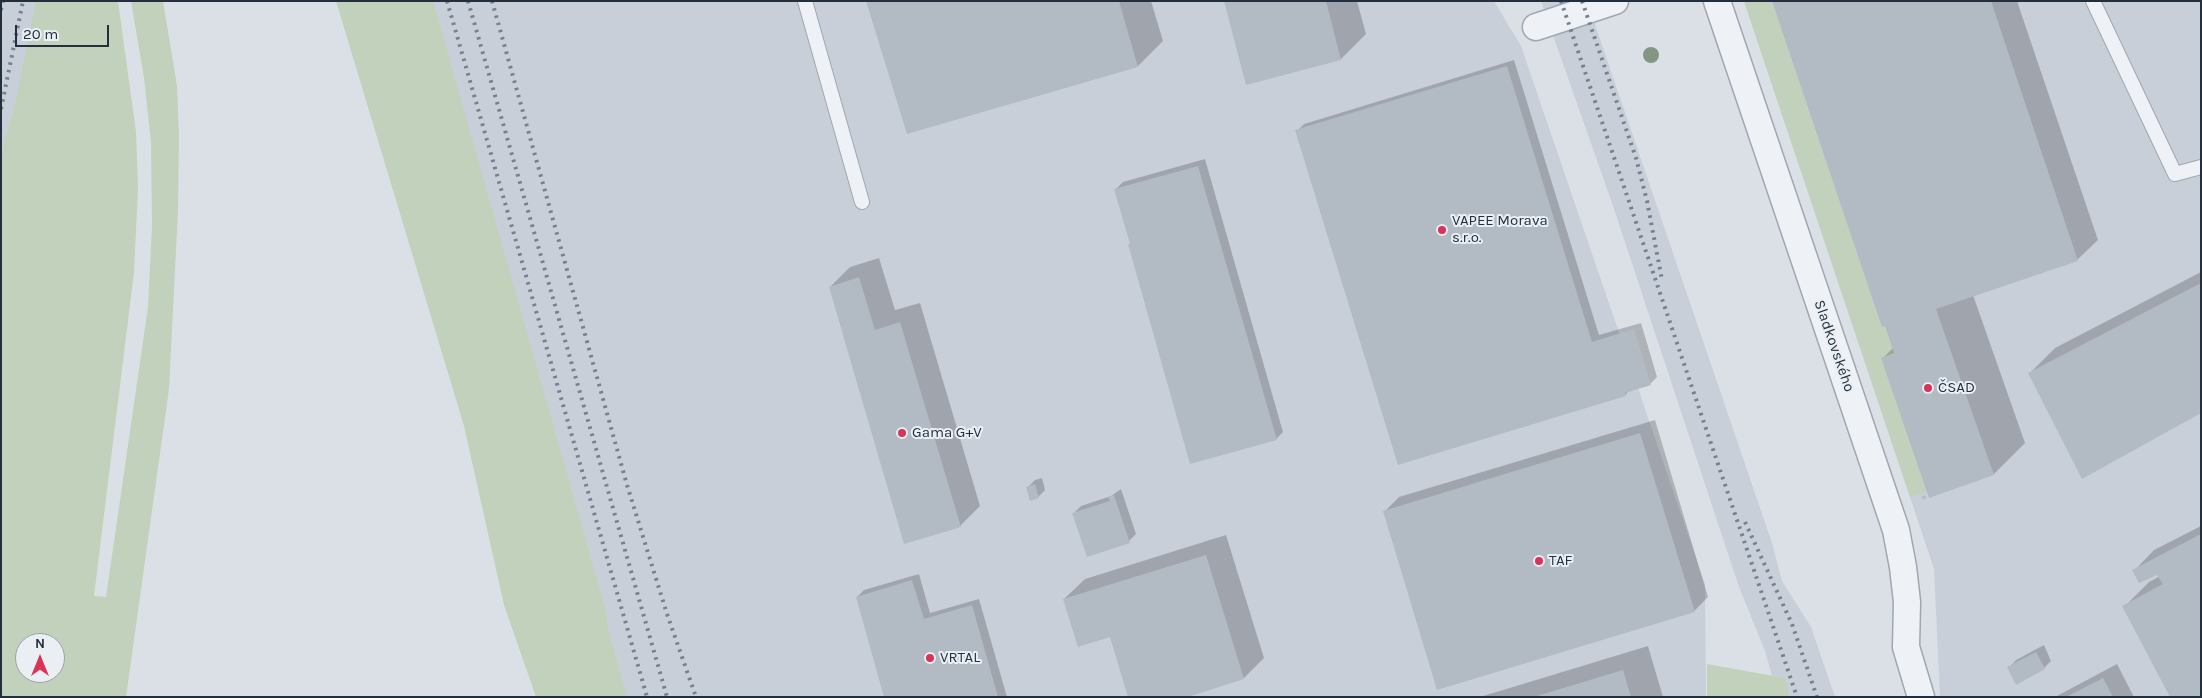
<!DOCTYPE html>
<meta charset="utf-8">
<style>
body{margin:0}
#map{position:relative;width:2202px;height:698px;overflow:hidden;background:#dbe0e7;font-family:Karla,sans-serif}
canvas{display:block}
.frame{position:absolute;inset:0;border:2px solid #242f3e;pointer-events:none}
.north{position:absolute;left:15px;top:633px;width:50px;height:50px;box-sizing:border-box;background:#eaeff4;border:1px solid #9ba2ab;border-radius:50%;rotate:0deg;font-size:14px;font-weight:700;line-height:20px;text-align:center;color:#242f3e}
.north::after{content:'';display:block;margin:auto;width:18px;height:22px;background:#d83358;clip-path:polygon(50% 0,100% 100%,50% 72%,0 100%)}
.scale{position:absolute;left:15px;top:25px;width:94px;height:22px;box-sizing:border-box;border:2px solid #242f3e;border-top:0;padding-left:6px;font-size:15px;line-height:18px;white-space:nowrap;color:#242f3e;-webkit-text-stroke:4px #eaeff4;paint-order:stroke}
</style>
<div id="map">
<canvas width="2202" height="698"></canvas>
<div class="frame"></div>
<div class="north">N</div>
<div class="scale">20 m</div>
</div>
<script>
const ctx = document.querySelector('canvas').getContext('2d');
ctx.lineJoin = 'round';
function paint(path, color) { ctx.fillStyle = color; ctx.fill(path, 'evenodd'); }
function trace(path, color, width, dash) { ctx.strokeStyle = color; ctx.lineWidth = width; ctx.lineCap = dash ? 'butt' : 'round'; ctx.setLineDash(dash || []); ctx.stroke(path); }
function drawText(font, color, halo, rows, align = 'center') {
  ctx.font = font + ' Karla,sans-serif'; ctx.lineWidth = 4; ctx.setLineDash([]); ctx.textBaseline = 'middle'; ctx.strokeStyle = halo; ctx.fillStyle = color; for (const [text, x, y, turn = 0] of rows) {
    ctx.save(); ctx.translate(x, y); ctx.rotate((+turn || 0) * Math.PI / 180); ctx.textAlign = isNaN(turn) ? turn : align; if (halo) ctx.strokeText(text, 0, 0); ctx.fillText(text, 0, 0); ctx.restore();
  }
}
paint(new Path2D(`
 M 1,1 L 49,1 L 1,202 Z
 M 425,1 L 1494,1 L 1521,46 L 1705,584 L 1706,697 L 624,697 Z
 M 1541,1 L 1587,1 L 1772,543 L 1782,581 L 1811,627 L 1835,697 L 1778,697 L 1765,651 L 1739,587 L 1613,206 Z
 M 1744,1 L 2201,1 L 2201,697 L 1940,697 L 1934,569 Z`), '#c9cfd9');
paint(new Path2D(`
 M 36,1 L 118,1 L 136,132 L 138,189 L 134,272 L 94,596 L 106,597 L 148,307 L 152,226 L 151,142 L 144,78 L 131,1 L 163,1 L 177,86 L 179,136 L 178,210 L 169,389 L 126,697 L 1,697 L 1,155 L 15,104 ZM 25,643 L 55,643 L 55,673 L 25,673 Z
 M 336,1 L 433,1 L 605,608 L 609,633 L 627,697 L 536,697 L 504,605 L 464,426 Z
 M 1744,1 L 1772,1 L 1882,327 L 1885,326 L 1894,353 L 1882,358 L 1927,492 L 1910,497 Z
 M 1707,664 L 1785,678 L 1789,697 L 1707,697 Z`), '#c2d1bb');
paint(new Path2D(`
 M 867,1 L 1151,1 L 1163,41 L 1138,66 Z
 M 1225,1 L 1357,1 L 1366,34 L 1341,59 L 1247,84 Z
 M 1773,1 L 2017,1 L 2098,240 L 2077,260 L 1973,295 L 2025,443 L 1994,474 L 1883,358 L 1893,348 Z
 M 1514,60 L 1599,335 L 1641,323 L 1657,377 L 1650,384 L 1630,390 L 1625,395 L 1297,131 L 1304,124 Z
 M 1205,159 L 1283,432 L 1276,439 L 1129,245 L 1131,243 L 1116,189 L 1123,182 Z
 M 879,258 L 895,310 L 920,303 L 980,506 L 960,526 L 830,287 L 850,267 Z
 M 2201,272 L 2201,412 L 2030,373 L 2055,348 Z
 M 1655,420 L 1708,597 L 1694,611 L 1385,511 L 1399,497 Z
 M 1042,478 L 1045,490 L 1038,497 L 1028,487 L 1035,480 Z
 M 1121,489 L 1136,534 L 1129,541 L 1074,513 L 1081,506 L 1111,496 Z
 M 2201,526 L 2201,697 L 2124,607 L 2149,582 L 2160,576 L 2158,573 L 2134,571 L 2154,550 Z
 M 1226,535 L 1264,658 L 1244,678 L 1110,636 L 1064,599 L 1085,579 Z
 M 919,574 L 930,613 L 979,599 L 1007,697 L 885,697 L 857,597 L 864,590 Z
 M 2044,645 L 2051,661 L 2044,668 L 2009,668 L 2016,660 Z
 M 1648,646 L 1663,697 L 1480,697 Z
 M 2117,664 L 2134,697 L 2055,697 Z`), '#0003');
paint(new Path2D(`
 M 866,1 L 1119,1 L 1138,67 L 907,134 Z
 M 1224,1 L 1326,1 L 1341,60 L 1246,85 Z
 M 1772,1 L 1991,1 L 2078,261 L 1936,309 L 1994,475 L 1929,498 L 1881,358 L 1894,353 L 1885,326 L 1882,327 Z
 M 1507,66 L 1592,342 L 1634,329 L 1651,385 L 1625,393 L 1626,396 L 1398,465 L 1295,130 Z
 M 1198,166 L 1277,440 L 1190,464 L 1128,244 L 1130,244 L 1114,189 Z
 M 859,277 L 875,330 L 900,322 L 961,527 L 904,544 L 829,287 Z
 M 2201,283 L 2201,413 L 2082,479 L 2028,373 Z
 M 1640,433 L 1695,612 L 1437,690 L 1383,511 Z
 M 1035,484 L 1039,498 L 1030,501 L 1026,487 Z
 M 1114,495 L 1130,543 L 1087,557 L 1072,513 L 1110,501 L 1108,497 Z
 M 2201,534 L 2201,697 L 2170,697 L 2122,606 L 2163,584 L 2157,575 L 2139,583 L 2132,570 Z
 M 1206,555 L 1244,679 L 1188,697 L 1128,697 L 1110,637 L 1078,647 L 1063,599 Z
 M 912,580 L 924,619 L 972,605 L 998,697 L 884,697 L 856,597 Z
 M 2036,652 L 2045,669 L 2016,685 L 2007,667 Z
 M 1623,670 L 1631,697 L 1537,697 L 1537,696 Z
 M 2103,678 L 2113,697 L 2066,697 Z`), '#b2bac4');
const service = new Path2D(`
 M 805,1 L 862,202
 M 2093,1 L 2175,174 L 2201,167`);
const minor = new Path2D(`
 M 1717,1 L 1896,530 L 1903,567 L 1907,602 L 1906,647 L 1921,697
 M 1536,27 L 1615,1`);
trace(service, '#a0a7b1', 16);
trace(minor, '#a0a7b1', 29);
trace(new Path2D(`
 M 1922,498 L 1928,496`), '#b5bbc2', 3, [4, 4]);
trace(service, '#eef1f5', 14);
trace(minor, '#eef1f5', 26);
trace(new Path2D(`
 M 447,1 L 647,697
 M 468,1 L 667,697
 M 492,1 L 627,485 L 667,614 L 696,697
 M 1561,1 L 1797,697
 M 1582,1 L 1636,158 L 1647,201 L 1662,280
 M 1,10 L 3,1
 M 1,109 L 23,1
 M 1745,522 L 1792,624 L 1817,697`), '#738191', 4, [2.5, 5]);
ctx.fillStyle = '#839682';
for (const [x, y] of [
 [1651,55]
]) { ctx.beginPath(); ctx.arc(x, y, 8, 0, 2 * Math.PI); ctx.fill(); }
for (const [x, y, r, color] of [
 [1442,230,5,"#d83358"],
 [1928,388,5,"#d83358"],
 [902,433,5,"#d83358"],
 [1539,561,5,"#d83358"],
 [930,658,5,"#d83358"]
]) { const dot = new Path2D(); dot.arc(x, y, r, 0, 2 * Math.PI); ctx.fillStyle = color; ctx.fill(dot); trace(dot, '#eaeff4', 2); }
drawText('15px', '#242f3e', '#eaeff4', [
 ["VAPEE Morava",1452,221],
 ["s.r.o.",1452,238],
 ["ČSAD",1938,388],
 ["Gama G+V",912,433],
 ["TAF",1549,561],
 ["VRTAL",940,658]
], 'left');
drawText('15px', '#242f3e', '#eaeff4', [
 ["Sladkovského",1834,346,71]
]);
</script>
